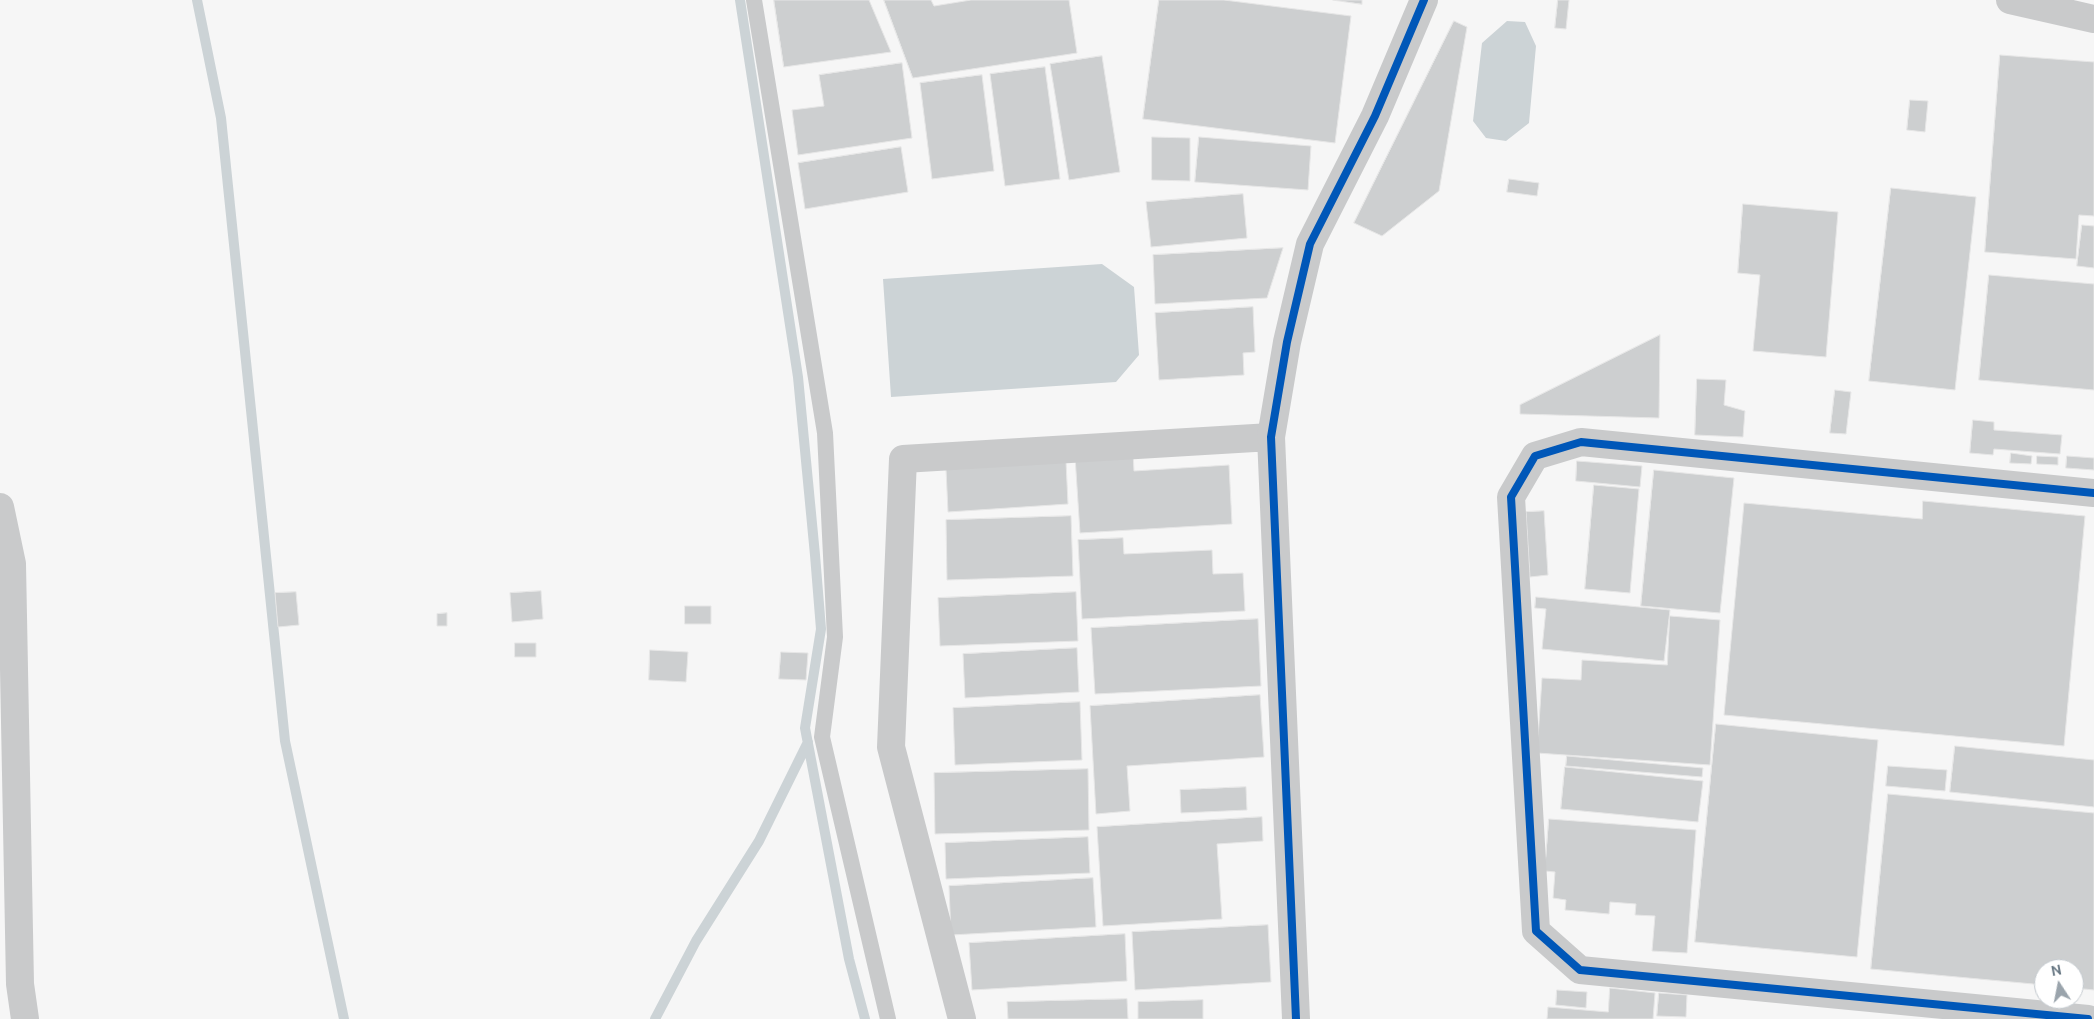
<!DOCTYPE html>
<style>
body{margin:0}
#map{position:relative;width:2094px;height:1019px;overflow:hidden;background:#f6f6f6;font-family:Ubuntu,sans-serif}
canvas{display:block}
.north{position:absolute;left:2034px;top:959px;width:50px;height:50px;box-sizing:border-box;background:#fff;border:1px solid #c3c9ce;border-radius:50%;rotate:349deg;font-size:14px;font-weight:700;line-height:20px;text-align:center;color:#687884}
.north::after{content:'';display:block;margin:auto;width:18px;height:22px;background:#9aa4ac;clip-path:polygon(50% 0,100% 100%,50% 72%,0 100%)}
</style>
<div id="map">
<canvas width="2094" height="1019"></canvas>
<div class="north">N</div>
</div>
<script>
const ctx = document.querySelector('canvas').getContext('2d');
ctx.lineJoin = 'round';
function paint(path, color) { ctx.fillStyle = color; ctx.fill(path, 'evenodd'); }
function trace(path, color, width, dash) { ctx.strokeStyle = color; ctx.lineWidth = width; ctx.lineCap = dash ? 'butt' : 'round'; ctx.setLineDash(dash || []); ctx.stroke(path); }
paint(new Path2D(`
 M 1507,21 L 1525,22 L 1536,46 L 1529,123 L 1506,141 L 1486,138 L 1473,121 L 1482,43 Z
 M 1102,264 L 1134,287 L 1139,355 L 1116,382 L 891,397 L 883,279 Z`), '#ccd3d6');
trace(new Path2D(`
 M 197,0 L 221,118 L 285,741 L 344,1019
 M 740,0 L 798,377 L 815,555 L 821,629 L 805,728 L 849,959 L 865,1019
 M 655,1019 L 696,941 L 759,841 L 808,742`), '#ccd3d6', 10);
const building = new Path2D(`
 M 774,0 L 869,0 L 891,52 L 784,67 Z
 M 884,0 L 931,0 L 934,6 L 971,0 L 1069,0 L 1077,53 L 913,78 Z
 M 1159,0 L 1224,0 L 1351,16 L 1335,143 L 1143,119 Z
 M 1333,0 L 1362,0 L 1362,4 Z
 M 1558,0 L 1569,0 L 1566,29 L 1555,28 Z
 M 1454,21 L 1467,27 L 1439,191 L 1382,236 L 1354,223 Z
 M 2000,55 L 2094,62 L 2094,216 L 2079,215 L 2076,259 L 1985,252 Z
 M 1102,56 L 1120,172 L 1069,180 L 1050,64 Z
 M 902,63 L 912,138 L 798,155 L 792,110 L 824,106 L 819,75 Z
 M 1045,67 L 1060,179 L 1005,186 L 990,74 Z
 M 982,75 L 994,171 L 932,179 L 920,83 Z
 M 1910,100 L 1928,101 L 1925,132 L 1907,130 Z
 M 1152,137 L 1190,138 L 1190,181 L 1152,180 Z
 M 1199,137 L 1311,146 L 1308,190 L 1195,182 Z
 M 901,147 L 908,192 L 805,209 L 798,163 Z
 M 1509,179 L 1539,183 L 1537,196 L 1507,192 Z
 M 1891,188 L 1976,197 L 1955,390 L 1869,381 Z
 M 1243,194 L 1247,238 L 1151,247 L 1146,202 Z
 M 1743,204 L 1838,212 L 1826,357 L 1753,351 L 1760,275 L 1738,273 Z
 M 2082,225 L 2094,226 L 2094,268 L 2077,266 Z
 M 1283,248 L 1267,298 L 1155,304 L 1153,255 Z
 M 1989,275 L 2094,284 L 2094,390 L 1979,380 Z
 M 1253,307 L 1255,352 L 1243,353 L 1244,375 L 1159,380 L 1155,313 Z
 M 1660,335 L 1659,418 L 1520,414 L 1520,405 Z
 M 1697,379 L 1726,380 L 1724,405 L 1745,411 L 1743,437 L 1695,435 Z
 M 1835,390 L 1851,392 L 1846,434 L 1830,433 Z
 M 1973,420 L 1994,422 L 1994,430 L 2062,435 L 2060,454 L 1994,449 L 1993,455 L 1970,453 Z
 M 1133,452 L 1134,471 L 1229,465 L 1232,524 L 1080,533 L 1075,456 Z
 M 2011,453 L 2032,456 L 2031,464 L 2010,463 Z
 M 2037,456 L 2058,457 L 2058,465 L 2037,464 Z
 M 2067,456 L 2094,458 L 2094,470 L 2066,468 Z
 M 1066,461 L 1068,504 L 948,512 L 946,469 Z
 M 1577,461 L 1642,466 L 1640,487 L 1576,481 Z
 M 1654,470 L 1734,478 L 1720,613 L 1641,606 Z
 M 1594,485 L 1639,489 L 1630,593 L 1585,589 Z
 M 1923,501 L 2085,516 L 2064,746 L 1724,715 L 1744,503 L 1922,519 Z
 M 1544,511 L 1548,575 L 1530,577 L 1526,512 Z
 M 1071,516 L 1073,576 L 947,580 L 946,520 Z
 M 1123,538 L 1124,554 L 1212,550 L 1213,574 L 1243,573 L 1245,611 L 1082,619 L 1078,540 Z
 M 541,591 L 543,619 L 512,622 L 510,593 Z
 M 296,592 L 299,625 L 278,627 L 275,593 Z
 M 1076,592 L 1078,641 L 940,646 L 938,598 Z
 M 1536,597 L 1670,610 L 1664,661 L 1542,649 L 1546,609 L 1535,608 Z
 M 685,606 L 711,606 L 711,624 L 685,624 Z
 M 447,613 L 447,626 L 437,626 L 437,614 Z
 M 1670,616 L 1720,620 L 1710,765 L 1537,753 L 1542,678 L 1581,680 L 1582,660 L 1667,665 Z
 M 1258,619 L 1261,686 L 1095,694 L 1091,628 Z
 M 515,643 L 536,643 L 536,657 L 515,657 Z
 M 1077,648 L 1079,692 L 965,698 L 963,654 Z
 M 650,650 L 688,652 L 686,682 L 649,680 Z
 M 781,652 L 808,653 L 806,680 L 779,679 Z
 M 1260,695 L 1264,757 L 1127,766 L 1130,811 L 1096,814 L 1090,706 Z
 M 1080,702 L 1082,760 L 955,765 L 953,708 Z
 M 1716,724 L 1878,740 L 1857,957 L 1695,942 Z
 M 1955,746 L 2094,760 L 2094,807 L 1950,792 Z
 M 1567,756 L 1703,768 L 1702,777 L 1566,766 Z
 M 1888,766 L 1947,770 L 1945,791 L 1886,786 Z
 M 1565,767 L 1703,781 L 1698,822 L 1561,809 Z
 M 1088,769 L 1089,830 L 935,834 L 934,773 Z
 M 1246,787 L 1247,810 L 1181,813 L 1180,790 Z
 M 1888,794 L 2094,813 L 2094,990 L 2074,988 L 2074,969 L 2044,969 L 2044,985 L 1871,969 Z
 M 1262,817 L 1263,841 L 1217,844 L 1222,919 L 1103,926 L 1097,827 Z
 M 1549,819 L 1696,830 L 1687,953 L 1652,951 L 1655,916 L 1635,915 L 1636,904 L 1610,902 L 1609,914 L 1565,910 L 1566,900 L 1553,898 L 1555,872 L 1545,871 Z
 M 1088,837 L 1090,873 L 946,879 L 945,843 Z
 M 1093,878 L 1096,927 L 951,935 L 949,886 Z
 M 1268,925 L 1271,982 L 1135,990 L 1132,932 Z
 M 1125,934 L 1127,981 L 972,990 L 969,943 Z
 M 1610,988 L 1655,993 L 1653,1019 L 1547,1019 L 1548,1007 L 1608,1012 Z
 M 1557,990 L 1587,992 L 1586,1008 L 1556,1005 Z
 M 1659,993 L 1687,995 L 1686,1017 L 1657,1016 Z
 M 1127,999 L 1128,1019 L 1008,1019 L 1007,1002 Z
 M 1203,1000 L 1203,1019 L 1138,1019 L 1138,1002 Z`);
paint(building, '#cdcfd0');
trace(building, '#e6e6e6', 1);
trace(new Path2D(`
 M 754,0 L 825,433 L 835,637 L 822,737 L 888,1019`), '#c9cacb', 16);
trace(new Path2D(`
 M 962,1019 L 891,747 L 903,459 L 1271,437 L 1296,1019
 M 2088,1019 L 1580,970 L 1536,931 L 1511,497 L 1535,456 L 1581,442 L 2094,493`), '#c9cacb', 28);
trace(new Path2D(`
 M 2010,0 L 2094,19
 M 1271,437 L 1287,342 L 1310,244 L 1375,116 L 1424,0
 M 0,507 L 12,564 L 20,984 L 25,1019`), '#c9cacb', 28);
trace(new Path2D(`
 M 1296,1019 L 1271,437 L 1287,342 L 1310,244 L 1375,116 L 1424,0
 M 2088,1019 L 1580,970 L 1536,931 L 1511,497 L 1535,456 L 1581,442 L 2094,493`), '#0057b8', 8);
</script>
